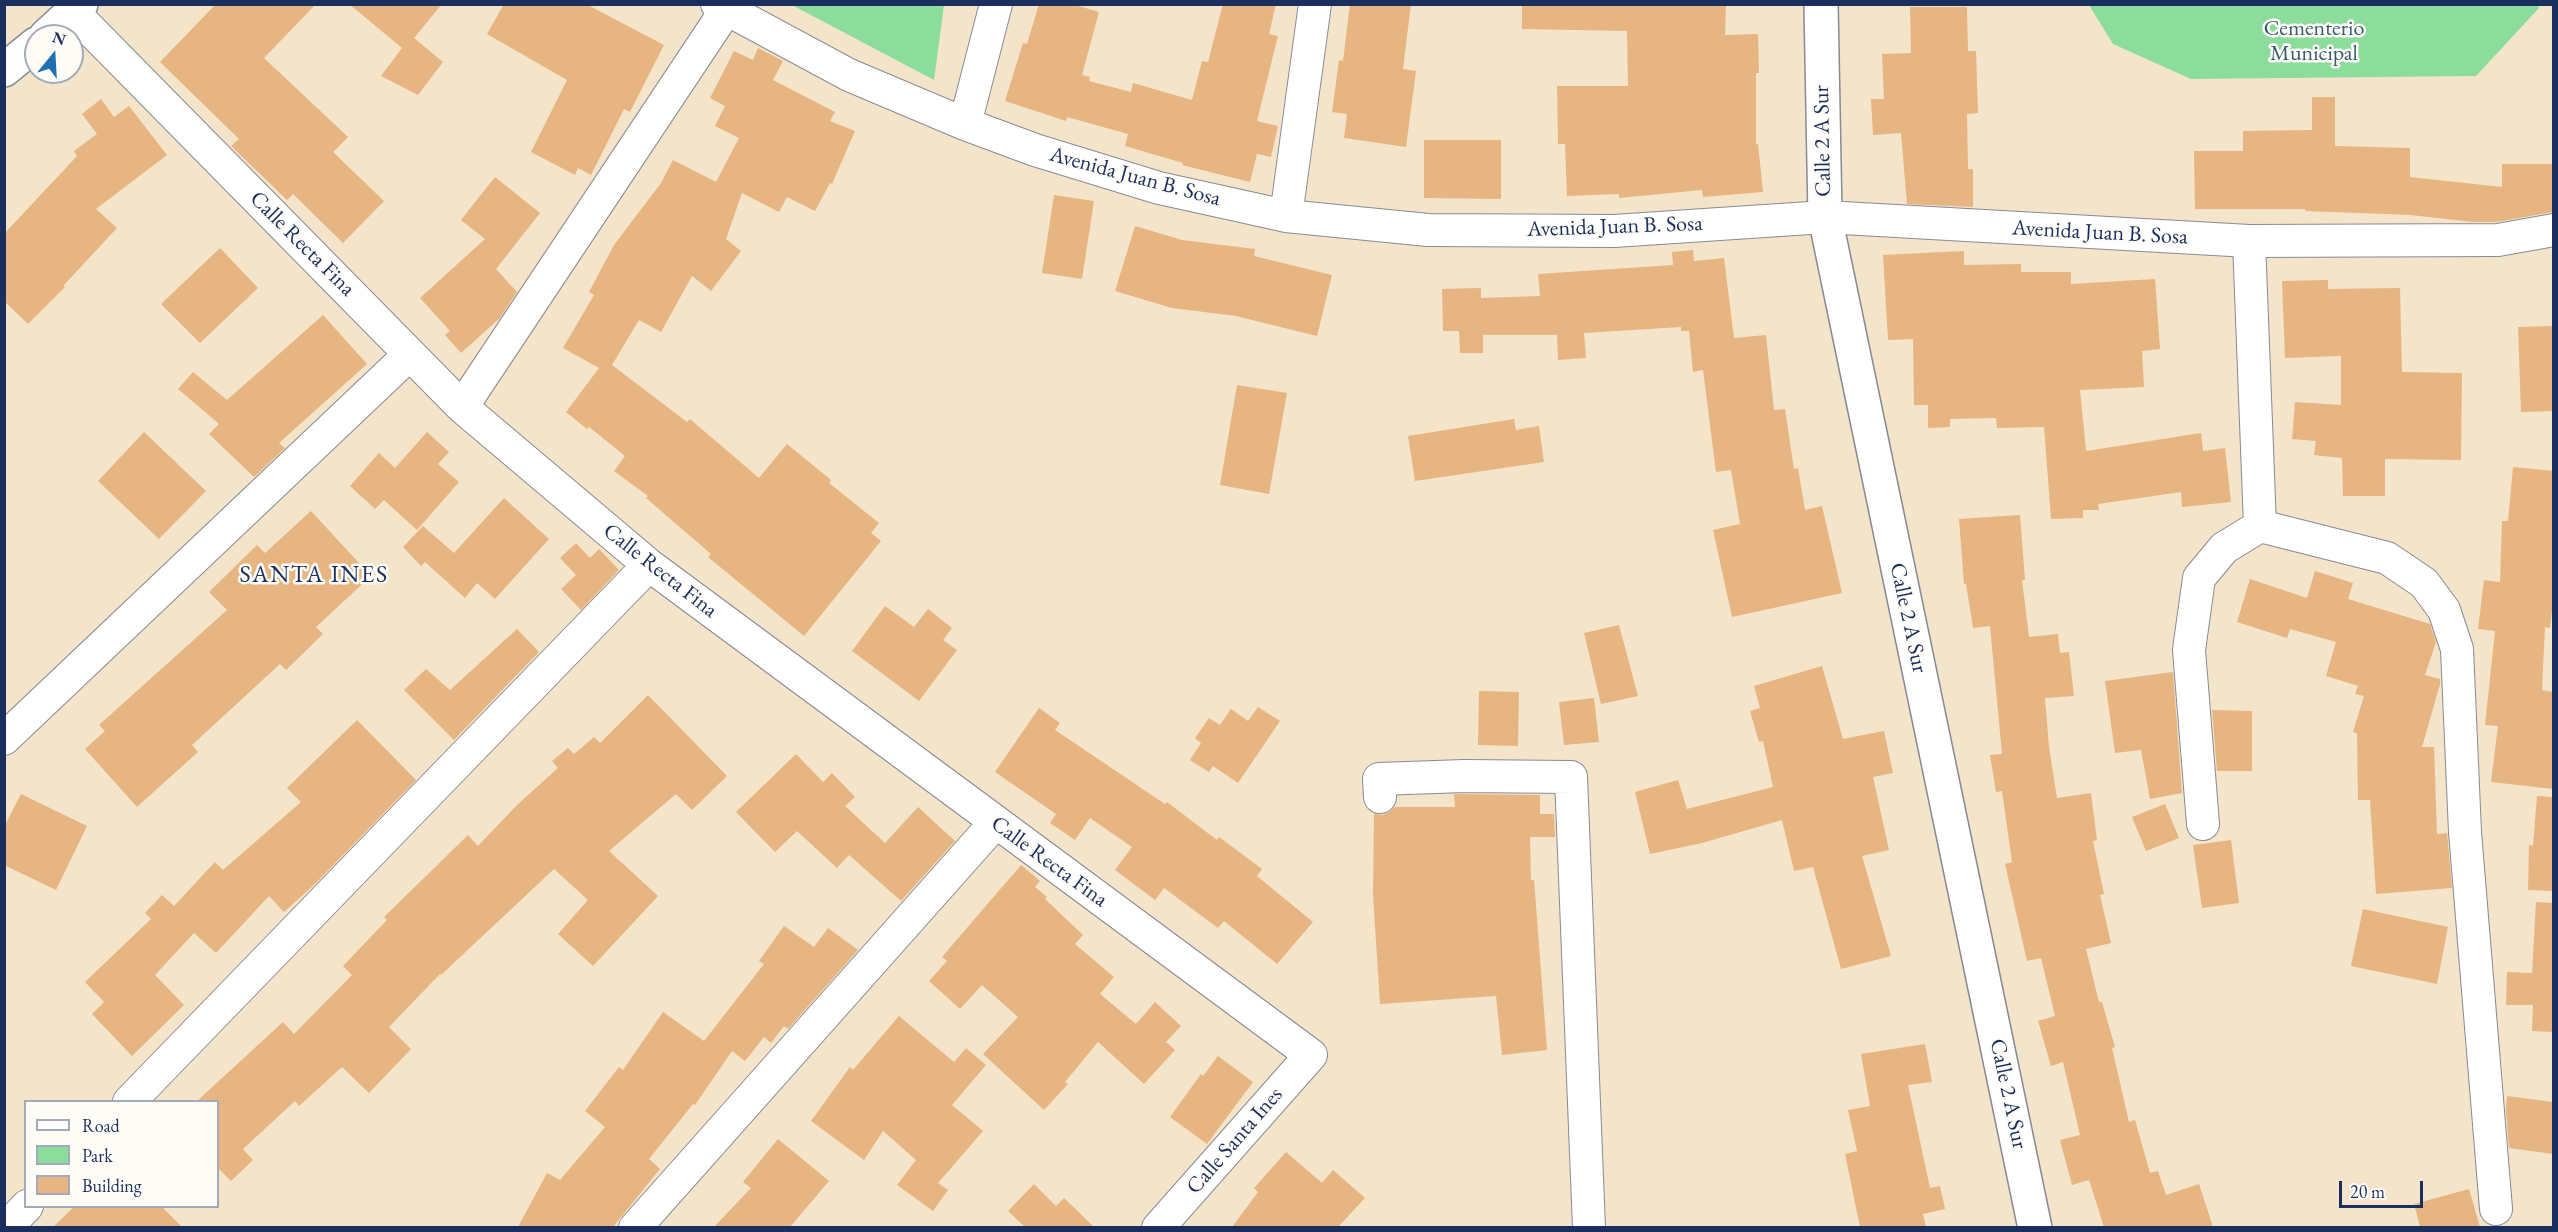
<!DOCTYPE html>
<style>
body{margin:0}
#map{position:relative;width:2558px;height:1232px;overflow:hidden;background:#f4e4ca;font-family:"EB Garamond",serif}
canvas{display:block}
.frame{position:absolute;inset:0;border:6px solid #1b2f5e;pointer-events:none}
.legend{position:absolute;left:24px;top:1100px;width:195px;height:108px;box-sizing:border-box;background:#fdfcf7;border:2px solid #a3aaba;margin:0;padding:8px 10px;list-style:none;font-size:18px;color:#1b2f5e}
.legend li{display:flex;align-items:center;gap:12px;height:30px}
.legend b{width:30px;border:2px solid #a3aaba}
.north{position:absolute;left:24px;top:24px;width:60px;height:60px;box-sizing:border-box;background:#fdfcf7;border:2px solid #a3aaba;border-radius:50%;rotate:18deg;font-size:16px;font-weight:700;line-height:24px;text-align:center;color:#1b2f5e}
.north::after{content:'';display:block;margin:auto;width:21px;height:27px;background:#1f6fb2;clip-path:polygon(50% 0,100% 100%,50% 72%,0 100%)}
.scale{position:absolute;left:2339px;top:1181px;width:84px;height:27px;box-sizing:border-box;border:3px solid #1b2f5e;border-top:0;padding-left:8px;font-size:18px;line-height:21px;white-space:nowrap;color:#1b2f5e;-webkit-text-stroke:4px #fdfcf7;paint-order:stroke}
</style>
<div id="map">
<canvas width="2558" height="1232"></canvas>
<div class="frame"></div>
<ul class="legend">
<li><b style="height:8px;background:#fff"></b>Road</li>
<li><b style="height:16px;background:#8cdc9b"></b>Park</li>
<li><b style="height:16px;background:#e7b581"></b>Building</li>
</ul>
<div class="north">N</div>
<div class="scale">20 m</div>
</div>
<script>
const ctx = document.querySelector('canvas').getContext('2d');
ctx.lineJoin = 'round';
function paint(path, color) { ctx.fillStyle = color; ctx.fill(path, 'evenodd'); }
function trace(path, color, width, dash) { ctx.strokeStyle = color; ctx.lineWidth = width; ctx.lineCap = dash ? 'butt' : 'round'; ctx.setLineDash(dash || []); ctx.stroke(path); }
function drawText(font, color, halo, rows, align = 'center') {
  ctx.font = font + ' "EB Garamond",serif'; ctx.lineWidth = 5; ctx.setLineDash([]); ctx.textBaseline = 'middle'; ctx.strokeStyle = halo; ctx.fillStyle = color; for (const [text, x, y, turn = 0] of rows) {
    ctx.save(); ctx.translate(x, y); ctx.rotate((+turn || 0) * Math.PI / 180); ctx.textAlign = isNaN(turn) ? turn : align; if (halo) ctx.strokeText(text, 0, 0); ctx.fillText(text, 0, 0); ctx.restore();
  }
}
paint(new Path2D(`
 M 792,5 L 944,5 L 934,80 Z
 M 2538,5 L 2539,8 L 2476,76 L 2191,79 L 2113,44 L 2089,5 Z`), '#8cdc9b');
paint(new Path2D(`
 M 216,4 L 316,4 L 264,58 L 348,137 L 333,152 L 384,201 L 343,243 L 293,194 L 287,200 L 231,146 L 239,139 L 160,62 Z
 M 349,4 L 442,4 L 414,38 L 443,62 L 418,95 L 381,76 L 402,48 Z
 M 504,4 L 586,4 L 664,45 L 630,112 L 624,109 L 591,175 L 578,168 L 575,175 L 531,152 L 567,80 L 487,34 Z
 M 1039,4 L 1072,4 L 1099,12 L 1082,75 L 1090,77 L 1089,81 L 1131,92 L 1133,83 L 1192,100 L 1202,61 L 1208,62 L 1223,4 L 1276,4 L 1269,34 L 1278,36 L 1257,121 L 1278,126 L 1271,157 L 1257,154 L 1250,182 L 1182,165 L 1183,163 L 1125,146 L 1128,134 L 1067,117 L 1066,121 L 1005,101 L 1023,43 L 1027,44 Z
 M 1350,4 L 1411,4 L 1403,69 L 1416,71 L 1406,147 L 1344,138 L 1347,114 L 1332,112 L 1339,60 L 1343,61 Z
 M 1522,4 L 1726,4 L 1725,35 L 1758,34 L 1759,73 L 1756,73 L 1756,144 L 1758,144 L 1763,192 L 1703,197 L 1702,190 L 1619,198 L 1619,194 L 1567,196 L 1565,144 L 1558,144 L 1557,86 L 1628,86 L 1627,31 L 1522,29 Z
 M 1910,7 L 1967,7 L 1968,51 L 1976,51 L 1978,113 L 1967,114 L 1968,169 L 1973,169 L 1973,207 L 1907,204 L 1901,133 L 1873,135 L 1871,99 L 1884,99 L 1882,54 L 1911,53 Z
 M 758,48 L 783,61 L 773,80 L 835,112 L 830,121 L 855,131 L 832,184 L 830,183 L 815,211 L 787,197 L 779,212 L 742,193 L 726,239 L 741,251 L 711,291 L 692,276 L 661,332 L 639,320 L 612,365 L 687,422 L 690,419 L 759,478 L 787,444 L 831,480 L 829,483 L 879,523 L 871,533 L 881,541 L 804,636 L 708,557 L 711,554 L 646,498 L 648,496 L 614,471 L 625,456 L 589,427 L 587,429 L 566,412 L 599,368 L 563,348 L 594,295 L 589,292 L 614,245 L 661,183 L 673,160 L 716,182 L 739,138 L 715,126 L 725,106 L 710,98 L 734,51 L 753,60 Z
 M 2312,97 L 2335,97 L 2335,146 L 2410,148 L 2410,177 L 2502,187 L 2502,164 L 2553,164 L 2553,212 L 2496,222 L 2473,222 L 2411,215 L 2305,211 L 2305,209 L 2195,209 L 2194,151 L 2243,151 L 2243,131 L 2312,130 Z
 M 101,99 L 114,117 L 129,106 L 167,155 L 96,209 L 117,228 L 63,286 L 65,287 L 28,324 L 4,301 L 4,234 L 77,156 L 74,151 L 97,134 L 82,114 Z
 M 1424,140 L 1501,140 L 1501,199 L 1424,198 Z
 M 495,177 L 540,213 L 496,269 L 517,292 L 500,318 L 461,353 L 445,335 L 450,331 L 420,298 L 485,239 L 461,220 Z
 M 1054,195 L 1094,201 L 1082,279 L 1042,273 Z
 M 1135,226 L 1182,240 L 1255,249 L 1254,256 L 1332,275 L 1317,336 L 1236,316 L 1172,308 L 1115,291 Z
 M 220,248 L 258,288 L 200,343 L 161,304 Z
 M 1693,250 L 1694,261 L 1724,258 L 1734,338 L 1766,335 L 1774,410 L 1785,409 L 1794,469 L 1798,468 L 1805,510 L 1822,506 L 1842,593 L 1732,617 L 1713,530 L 1740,524 L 1731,470 L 1716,472 L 1703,370 L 1693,372 L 1689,331 L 1681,331 L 1681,327 L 1584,333 L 1586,358 L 1558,360 L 1557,335 L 1483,335 L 1483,353 L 1460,353 L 1459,331 L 1443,331 L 1442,289 L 1481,288 L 1481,298 L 1540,296 L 1538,274 L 1673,265 L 1672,252 Z
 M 1964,251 L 1964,265 L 2021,264 L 2021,272 L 2071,272 L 2071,284 L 2155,279 L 2160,349 L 2142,351 L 2144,387 L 2080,390 L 2086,451 L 2201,433 L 2203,451 L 2225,448 L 2231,502 L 2182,507 L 2181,492 L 2098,504 L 2099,510 L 2083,510 L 2083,518 L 2051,519 L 2044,427 L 1997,428 L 1996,418 L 1950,419 L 1950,427 L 1928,428 L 1928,405 L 1914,405 L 1913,339 L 1888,340 L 1883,255 Z
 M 2328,280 L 2328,289 L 2400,288 L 2402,372 L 2462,373 L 2461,460 L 2385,459 L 2385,496 L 2343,496 L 2342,458 L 2314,455 L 2316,441 L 2292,439 L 2295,402 L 2341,405 L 2341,356 L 2285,358 L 2282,281 Z
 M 323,315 L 367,364 L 279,443 L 285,448 L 254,477 L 209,434 L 219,424 L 178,389 L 193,372 L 227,400 Z
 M 2553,326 L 2553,411 L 2521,412 L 2518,327 Z
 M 1237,385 L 1287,393 L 1269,494 L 1220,485 Z
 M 1514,419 L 1516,430 L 1539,426 L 1544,462 L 1415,481 L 1408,436 Z
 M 144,432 L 206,491 L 159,539 L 98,481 Z
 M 427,432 L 449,452 L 438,464 L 459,482 L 417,530 L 384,500 L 375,509 L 350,486 L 379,453 L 395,468 Z
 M 2513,467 L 2553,471 L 2553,601 L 2550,628 L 2545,627 L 2542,690 L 2553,692 L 2553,789 L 2491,782 L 2498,726 L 2485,725 L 2495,631 L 2478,629 L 2484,580 L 2500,582 L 2502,521 L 2508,521 Z
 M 504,498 L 549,539 L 495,599 L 477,583 L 465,598 L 425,562 L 421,566 L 403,547 L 423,526 L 454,553 Z
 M 311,511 L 371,576 L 316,627 L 323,634 L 286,670 L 280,664 L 192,745 L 198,752 L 137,807 L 85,749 L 105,731 L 99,725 L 227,610 L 209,592 L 257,545 L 265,553 Z
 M 2020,515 L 2025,580 L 2022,580 L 2029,637 L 2058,634 L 2060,653 L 2069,652 L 2074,696 L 2045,698 L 2049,747 L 2057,798 L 2091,793 L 2097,840 L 2093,841 L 2104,894 L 2100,895 L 2111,943 L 2086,949 L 2099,1002 L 2102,1002 L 2115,1047 L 2112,1048 L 2129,1122 L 2135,1120 L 2150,1173 L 2158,1171 L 2166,1195 L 2199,1184 L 2213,1227 L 2104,1227 L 2089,1180 L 2072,1185 L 2060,1140 L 2080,1135 L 2063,1062 L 2051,1066 L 2038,1021 L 2055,1016 L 2041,958 L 2027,961 L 2005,864 L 2012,862 L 2002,791 L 1996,792 L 1990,755 L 2002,754 L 1990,626 L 1973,628 L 1966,584 L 1964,584 L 1959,519 Z
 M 576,543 L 590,558 L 599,549 L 619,570 L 581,610 L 561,589 L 576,575 L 560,558 Z
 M 2315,571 L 2353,583 L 2348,599 L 2430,624 L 2436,642 L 2425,675 L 2440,679 L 2440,684 L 2422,747 L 2434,747 L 2437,834 L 2447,833 L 2452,888 L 2376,894 L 2370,800 L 2358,800 L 2357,733 L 2353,732 L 2364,696 L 2355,694 L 2358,686 L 2326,676 L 2336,642 L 2290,629 L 2287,638 L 2237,622 L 2250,579 L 2307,598 Z
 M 885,606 L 914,627 L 928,609 L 952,628 L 943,640 L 957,650 L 919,701 L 852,651 Z
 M 1619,625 L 1638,696 L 1601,704 L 1584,633 Z
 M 517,629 L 539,652 L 454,740 L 404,690 L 426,669 L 450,690 Z
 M 1822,666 L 1843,739 L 1884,731 L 1893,773 L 1873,777 L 1889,850 L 1862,856 L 1891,956 L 1841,969 L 1813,867 L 1794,871 L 1782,820 L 1702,843 L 1650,854 L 1635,792 L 1678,780 L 1687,809 L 1773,787 L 1763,741 L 1759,742 L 1750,711 L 1760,708 L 1754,686 Z
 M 2173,672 L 2182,793 L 2150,799 L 2141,750 L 2115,753 L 2105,681 Z
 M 1479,691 L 1519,692 L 1518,746 L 1478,745 Z
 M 648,695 L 727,776 L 692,810 L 676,794 L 609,851 L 658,896 L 593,966 L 558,934 L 588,900 L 554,869 L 441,975 L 440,974 L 389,1027 L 411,1049 L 369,1093 L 342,1067 L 299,1106 L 295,1101 L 243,1149 L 253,1160 L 231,1181 L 218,1168 L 218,1101 L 197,1101 L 283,1022 L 294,1034 L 352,975 L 343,966 L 387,920 L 384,917 L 468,835 L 478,846 L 517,805 L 558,768 L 552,761 L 568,748 L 574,754 L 594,737 L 600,743 Z
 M 1594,698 L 1599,742 L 1564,745 L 1559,702 Z
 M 1258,707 L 1280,721 L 1238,783 L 1213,766 L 1209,772 L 1190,760 L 1201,743 L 1195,738 L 1209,718 L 1220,725 L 1231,709 L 1248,721 Z
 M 1039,708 L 1060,723 L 1055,730 L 1165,804 L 1167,802 L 1217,840 L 1219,837 L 1262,869 L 1257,876 L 1313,922 L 1277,964 L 1224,921 L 1218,928 L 1164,888 L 1155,900 L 1115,870 L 1132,847 L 1090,818 L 1075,840 L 1050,823 L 1056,814 L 995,772 Z
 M 2212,710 L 2252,711 L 2252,771 L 2217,771 Z
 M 357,720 L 416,780 L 316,883 L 284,912 L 269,896 L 216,953 L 194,933 L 155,975 L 184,1005 L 132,1056 L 92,1014 L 104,1002 L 85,982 L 151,919 L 145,913 L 162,895 L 174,906 L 215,862 L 223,870 L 301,802 L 287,788 Z
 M 796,754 L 823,782 L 832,773 L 855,797 L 845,806 L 885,843 L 918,807 L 955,841 L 901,901 L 849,855 L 837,868 L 797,831 L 775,852 L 736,812 Z
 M 21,794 L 87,826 L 56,890 L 4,865 L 4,827 Z
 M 1454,794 L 1540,795 L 1540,814 L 1554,814 L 1555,837 L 1530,837 L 1531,880 L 1534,880 L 1547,1050 L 1502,1055 L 1496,996 L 1380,1004 L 1373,895 L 1374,813 L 1382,815 L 1389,812 L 1395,807 L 1455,807 Z
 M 2537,796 L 2553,797 L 2553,891 L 2528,890 L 2529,845 L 2533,846 Z
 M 2165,804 L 2179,838 L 2146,851 L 2132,817 Z
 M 2231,840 L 2239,903 L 2202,908 L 2193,845 Z
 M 1021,865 L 1040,881 L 1035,887 L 1047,897 L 1045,899 L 1083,935 L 1075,944 L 1114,977 L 1100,994 L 1136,1024 L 1155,1002 L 1181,1026 L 1166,1042 L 1175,1050 L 1144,1084 L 1098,1042 L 1065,1082 L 1068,1084 L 1044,1110 L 983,1054 L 1018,1017 L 982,985 L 960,1009 L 929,981 L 947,961 L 942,957 Z
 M 2536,902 L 2553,903 L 2553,1032 L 2532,1031 L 2533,1005 L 2506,1005 L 2507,972 L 2532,973 Z
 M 2363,909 L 2448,927 L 2437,984 L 2351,966 Z
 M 784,926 L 814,947 L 828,928 L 858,950 L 788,1029 L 784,1026 L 771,1043 L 764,1037 L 745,1061 L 732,1051 L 695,1105 L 693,1104 L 649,1159 L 660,1169 L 613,1227 L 518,1227 L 547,1173 L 560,1180 L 605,1127 L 585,1111 L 619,1067 L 623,1070 L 663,1012 L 704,1041 L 764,964 L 759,961 Z
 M 899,1016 L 954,1062 L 966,1048 L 986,1065 L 952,1105 L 983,1131 L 938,1183 L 948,1190 L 933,1211 L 897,1185 L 916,1160 L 883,1131 L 864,1160 L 811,1121 L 850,1067 L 853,1070 Z
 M 1925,1044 L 1932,1082 L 1908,1085 L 1930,1188 L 1940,1186 L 1945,1209 L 1923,1214 L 1926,1227 L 1860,1227 L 1845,1154 L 1857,1151 L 1848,1110 L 1870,1106 L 1861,1054 Z
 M 1218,1056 L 1253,1082 L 1207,1144 L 1170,1117 L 1201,1074 L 1203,1076 Z
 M 2507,1096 L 2553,1102 L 2553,1154 L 2509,1148 L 2506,1109 Z
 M 778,1139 L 829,1181 L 790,1227 L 714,1227 L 751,1188 L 743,1182 Z
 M 1286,1152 L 1322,1183 L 1333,1170 L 1365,1198 L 1338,1227 L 1232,1227 L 1258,1192 L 1254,1188 Z
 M 1034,1184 L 1056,1206 L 1064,1198 L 1094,1227 L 1025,1227 L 1008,1211 Z
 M 2469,1189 L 2480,1227 L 2420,1227 L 2414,1204 Z
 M 75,1206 L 161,1206 L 182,1227 L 53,1227 Z`), '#e7b581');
const minor = new Path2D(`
 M 717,4 L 849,75 L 965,124 L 1035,150 L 1159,188 L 1286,216 L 1428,230 L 1614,231 L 1825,217 L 2249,241 L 2498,240 L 2554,230
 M 74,13 L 462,407 L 649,565 L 1311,1055 L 1158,1228
 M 965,124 L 996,4
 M 1286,216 L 1315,4
 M 2249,241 L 2260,526 L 2387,558 L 2424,583 L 2444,610 L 2457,649 L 2465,832 L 2496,1209
 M 462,407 L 726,10
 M 4,739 L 410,354
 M 1380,797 L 1379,779 L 1464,776 L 1571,777 L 1589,1228
 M 2203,824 L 2189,650 L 2199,578 L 2224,548 L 2260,526
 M 129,1102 L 649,565
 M 6,1228 L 27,1206
 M 635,1228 L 995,823`);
const major = new Path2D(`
 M 1821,4 L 1825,217 L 2035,1228
 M 46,36 L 81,4
 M 4,70 L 36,44`);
trace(minor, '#888a94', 34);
trace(major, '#888a94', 36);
trace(minor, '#fff', 32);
trace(major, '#fff', 33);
drawText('22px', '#375a6d', '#fdfcf7', [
 ["Cementerio",2314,29],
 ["Municipal",2314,54]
]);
drawText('22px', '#1b2f5e', '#fdfcf7', [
 ["Calle 2 A Sur",1823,141,-91],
 ["Avenida Juan B. Sosa",1135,177,15],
 ["Avenida Juan B. Sosa",1615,227,-2],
 ["Avenida Juan B. Sosa",2100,233,3],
 ["Calle Recta Fina",302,244,45],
 ["Calle Recta Fina",660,571,38],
 ["Calle 2 A Sur",1908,618,78],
 ["Calle Recta Fina",1049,862,36],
 ["Calle 2 A Sur",2008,1094,78],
 ["Calle Santa Ines",1235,1141,-49]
]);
ctx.letterSpacing = '1.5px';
drawText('24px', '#1b2f5e', '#fdfcf7', [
 ["SANTA INES",314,575]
]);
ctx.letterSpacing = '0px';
</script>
